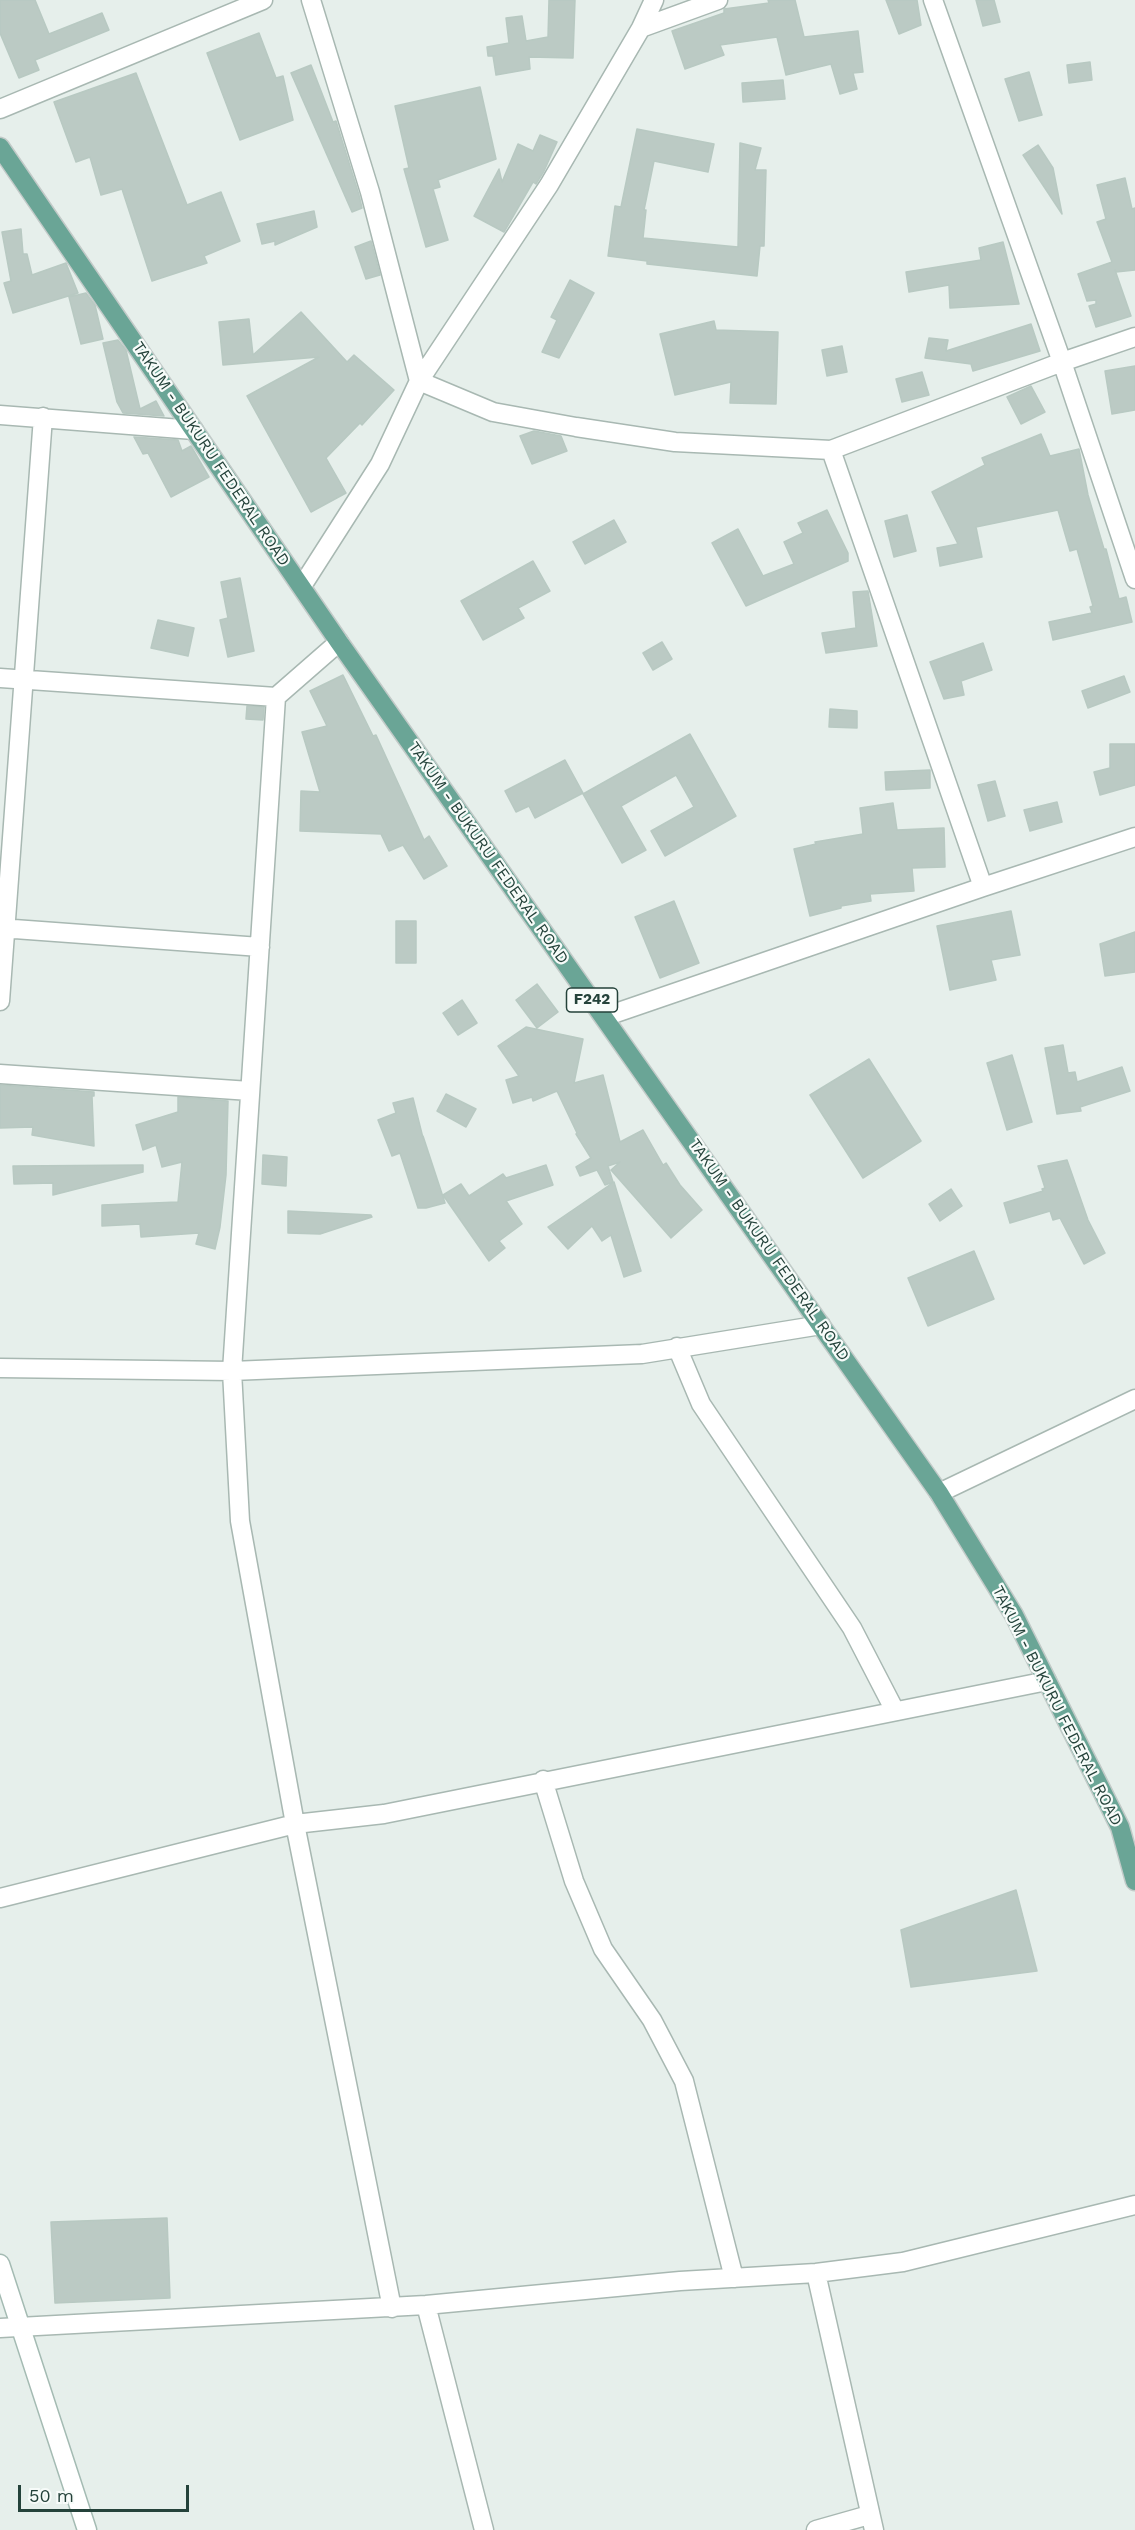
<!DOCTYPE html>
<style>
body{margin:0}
#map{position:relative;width:1135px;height:2530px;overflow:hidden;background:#e6efeb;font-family:"Work Sans",sans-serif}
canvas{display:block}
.scale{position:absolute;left:18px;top:2485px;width:171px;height:27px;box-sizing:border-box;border:3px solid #24423a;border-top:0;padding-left:8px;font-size:18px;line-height:21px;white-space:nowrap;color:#24423a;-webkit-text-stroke:4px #f7fbf9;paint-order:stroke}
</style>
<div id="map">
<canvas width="1135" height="2530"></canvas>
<div class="scale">50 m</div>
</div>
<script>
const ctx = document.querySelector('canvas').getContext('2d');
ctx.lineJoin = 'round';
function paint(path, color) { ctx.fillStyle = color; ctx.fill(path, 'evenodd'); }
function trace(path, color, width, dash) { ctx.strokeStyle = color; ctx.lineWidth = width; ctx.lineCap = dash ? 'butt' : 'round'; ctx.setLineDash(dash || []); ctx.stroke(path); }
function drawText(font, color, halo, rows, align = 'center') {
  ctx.font = font + ' "Work Sans",sans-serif'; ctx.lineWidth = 4.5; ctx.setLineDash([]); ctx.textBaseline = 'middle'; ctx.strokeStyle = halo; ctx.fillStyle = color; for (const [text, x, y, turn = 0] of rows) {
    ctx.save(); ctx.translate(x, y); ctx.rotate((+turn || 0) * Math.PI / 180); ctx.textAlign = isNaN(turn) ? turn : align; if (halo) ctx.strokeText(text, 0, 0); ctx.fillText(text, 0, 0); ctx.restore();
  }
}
const building = new Path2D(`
 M 0,0 L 35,0 L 49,34 L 102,13 L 109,30 L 35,60 L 39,70 L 19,78 L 0,33 Z
 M 549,0 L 575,0 L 573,58 L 529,57 L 530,69 L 496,75 L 493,56 L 495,56 L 488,56 L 487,47 L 509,43 L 506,18 L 522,16 L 526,41 L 548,37 Z
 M 768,0 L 795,0 L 804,37 L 858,31 L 863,72 L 853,73 L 857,89 L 840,94 L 831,64 L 786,75 L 777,37 L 720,45 L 724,55 L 685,69 L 672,31 L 724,13 L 724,9 L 769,3 Z
 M 886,0 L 917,0 L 921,25 L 899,34 Z
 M 976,0 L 994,0 L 1000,22 L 983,26 Z
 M 259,33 L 276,78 L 283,76 L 293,120 L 240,140 L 207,53 Z
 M 1090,62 L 1092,80 L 1069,83 L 1067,65 Z
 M 311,65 L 333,122 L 336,121 L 359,195 L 362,208 L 352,212 L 291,73 Z
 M 1029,72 L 1042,115 L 1019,121 L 1005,79 Z
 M 136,73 L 187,205 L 221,192 L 240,241 L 204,256 L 207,263 L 152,281 L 122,189 L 101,195 L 90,157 L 76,162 L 54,102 Z
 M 783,80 L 785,99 L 743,102 L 742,83 Z
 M 480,87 L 496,159 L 438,180 L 440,187 L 433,189 L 448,240 L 426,247 L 404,169 L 409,168 L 395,106 Z
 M 637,129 L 714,144 L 708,172 L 654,161 L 644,210 L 646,210 L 643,238 L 738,247 L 740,143 L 761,148 L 755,170 L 766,170 L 764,246 L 760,246 L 757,276 L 647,264 L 647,261 L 608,256 L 615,206 L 621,207 Z
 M 540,135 L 557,142 L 544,171 L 536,184 L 533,182 L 504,232 L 474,216 L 499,169 L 502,182 L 518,144 L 533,151 Z
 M 1038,145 L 1053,168 L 1062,214 L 1023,155 Z
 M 1125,178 L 1132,209 L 1135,208 L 1135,270 L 1116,272 L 1115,270 L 1131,316 L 1096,327 L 1089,306 L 1096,304 L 1096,300 L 1087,301 L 1078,274 L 1112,262 L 1097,222 L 1106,219 L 1097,185 Z
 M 314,211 L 317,227 L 275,245 L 275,241 L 262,244 L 257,224 Z
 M 21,229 L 23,254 L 27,254 L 32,275 L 66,263 L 78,293 L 13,313 L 4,283 L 11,281 L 2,232 Z
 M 371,241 L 380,275 L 366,279 L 355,247 Z
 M 1003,242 L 1019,304 L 950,308 L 949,285 L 909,292 L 906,272 L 981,260 L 979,248 Z
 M 570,280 L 594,293 L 559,358 L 542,352 L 557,320 L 551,317 Z
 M 86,293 L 95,305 L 103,339 L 81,344 L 69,297 Z
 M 301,312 L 347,362 L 354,355 L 394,390 L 362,425 L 360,423 L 326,458 L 346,493 L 311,512 L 247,396 L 319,357 L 223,365 L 219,322 L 249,319 L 253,355 Z
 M 714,321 L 716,330 L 778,332 L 776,404 L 730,403 L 731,382 L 675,395 L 660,334 Z
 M 1031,324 L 1040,351 L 973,371 L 971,364 L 925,358 L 929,338 L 948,340 L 946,351 Z
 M 118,340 L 126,350 L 140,409 L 156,401 L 164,416 L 123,413 L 117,402 L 103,343 Z
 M 842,346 L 847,372 L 827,376 L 822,350 Z
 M 1135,366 L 1135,410 L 1112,414 L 1105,371 Z
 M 922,372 L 929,395 L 902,402 L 896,379 Z
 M 1031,386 L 1045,412 L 1021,424 L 1007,397 Z
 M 534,431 L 561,436 L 567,451 L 532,464 L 520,436 Z
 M 1041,434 L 1050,456 L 1079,449 L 1088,495 L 1104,549 L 1106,549 L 1119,599 L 1126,597 L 1132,622 L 1053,640 L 1049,622 L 1092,613 L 1090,607 L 1093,606 L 1077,549 L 1070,551 L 1058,510 L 976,527 L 982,557 L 940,566 L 937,548 L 958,544 L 932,492 L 985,465 L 982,458 Z
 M 134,437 L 178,440 L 182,451 L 191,446 L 209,477 L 171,497 L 148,453 L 143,454 Z
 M 827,510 L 848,553 L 848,561 L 746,606 L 712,543 L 738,529 L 763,576 L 794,564 L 784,542 L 803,533 L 798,523 Z
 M 907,515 L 916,551 L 894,557 L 885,521 Z
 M 614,520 L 626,542 L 585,564 L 573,542 Z
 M 533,561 L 550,591 L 518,608 L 524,618 L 483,640 L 461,601 Z
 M 240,578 L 254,651 L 228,657 L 220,620 L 228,618 L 221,582 Z
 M 868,591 L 877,646 L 826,653 L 822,633 L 856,628 L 853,592 Z
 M 158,620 L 194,628 L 188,656 L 151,648 Z
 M 662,642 L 672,659 L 653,670 L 643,653 Z
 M 983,643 L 992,670 L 961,681 L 964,695 L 944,699 L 930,662 Z
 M 343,675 L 373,736 L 376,735 L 424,840 L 429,836 L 447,866 L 424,879 L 403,845 L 389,851 L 381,834 L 300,831 L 301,791 L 320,792 L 302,732 L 327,726 L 310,691 Z
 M 1124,676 L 1130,692 L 1088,708 L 1082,691 Z
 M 247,706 L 264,707 L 263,720 L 246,719 Z
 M 830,709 L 857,711 L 857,728 L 829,727 Z
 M 690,734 L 736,816 L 665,856 L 651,831 L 694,807 L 676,775 L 621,806 L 646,850 L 622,863 L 583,794 Z
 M 1110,744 L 1135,744 L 1135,785 L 1100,795 L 1094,772 L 1110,768 Z
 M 565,760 L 583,793 L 535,818 L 529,806 L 516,812 L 505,791 Z
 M 930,770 L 930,788 L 886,790 L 885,772 Z
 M 995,781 L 1005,816 L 988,821 L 978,785 Z
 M 1057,802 L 1062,822 L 1030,831 L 1024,810 Z
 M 893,803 L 897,830 L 944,828 L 945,867 L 912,868 L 914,891 L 870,894 L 871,901 L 841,906 L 841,908 L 810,916 L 794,849 L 816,844 L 815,842 L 863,834 L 860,808 Z
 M 674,901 L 699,963 L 660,978 L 635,917 Z
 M 1011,911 L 1020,955 L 991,960 L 996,980 L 950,990 L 937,926 Z
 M 396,921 L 416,921 L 416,963 L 396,963 Z
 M 1135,932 L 1135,972 L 1105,976 L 1100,944 Z
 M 537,984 L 558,1012 L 537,1028 L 516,1000 Z
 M 462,1000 L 477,1023 L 458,1035 L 443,1013 Z
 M 526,1027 L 583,1039 L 574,1083 L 603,1075 L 620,1142 L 643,1130 L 663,1165 L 666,1163 L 680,1185 L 702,1210 L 671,1238 L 611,1170 L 620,1162 L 608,1166 L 613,1182 L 605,1185 L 597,1170 L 580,1176 L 576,1167 L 591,1158 L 576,1134 L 577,1133 L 557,1091 L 533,1101 L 532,1097 L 513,1103 L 506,1080 L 519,1076 L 498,1046 Z
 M 1063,1045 L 1068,1073 L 1075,1072 L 1077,1082 L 1122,1067 L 1130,1091 L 1080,1107 L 1081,1111 L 1057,1114 L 1045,1048 Z
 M 1012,1055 L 1032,1122 L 1007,1130 L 987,1063 Z
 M 869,1059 L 921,1141 L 863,1178 L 810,1095 Z
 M 0,1085 L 94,1092 L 94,1096 L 92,1096 L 94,1146 L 32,1135 L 33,1127 L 0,1128 Z
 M 446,1094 L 476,1109 L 466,1127 L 437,1111 Z
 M 178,1097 L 228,1101 L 226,1175 L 220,1227 L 215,1249 L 196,1244 L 199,1233 L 141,1237 L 140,1224 L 102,1226 L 102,1205 L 178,1202 L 182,1162 L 162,1167 L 156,1145 L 143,1150 L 136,1125 L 178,1112 Z
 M 413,1098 L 423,1138 L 423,1136 L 445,1203 L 426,1208 L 418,1208 L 400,1153 L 392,1156 L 378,1120 L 396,1113 L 393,1103 Z
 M 263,1155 L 287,1157 L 286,1186 L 262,1184 Z
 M 1067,1160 L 1088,1220 L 1105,1253 L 1084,1264 L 1060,1218 L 1053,1220 L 1050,1211 L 1010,1223 L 1004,1203 L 1043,1191 L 1042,1189 L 1045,1188 L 1038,1166 Z
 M 143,1165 L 143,1172 L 53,1195 L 53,1183 L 14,1184 L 13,1166 Z
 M 546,1165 L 553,1185 L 506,1201 L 522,1224 L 499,1241 L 505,1248 L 489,1261 L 443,1195 L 461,1184 L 469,1196 L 503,1174 L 506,1178 Z
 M 614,1182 L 641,1271 L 624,1277 L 611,1235 L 602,1241 L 592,1226 L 568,1249 L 548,1227 Z
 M 951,1189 L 962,1206 L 940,1221 L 929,1204 Z
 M 288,1211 L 371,1215 L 372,1217 L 320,1234 L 288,1233 Z
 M 974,1251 L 994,1299 L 928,1326 L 908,1278 Z
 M 1016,1890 L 1037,1971 L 911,1987 L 901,1930 Z
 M 167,2218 L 170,2298 L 55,2303 L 51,2222 Z`);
paint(building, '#bbcac4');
trace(building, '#b8c9c2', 1.5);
const street = new Path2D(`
 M 311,0 L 370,192 L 419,381 L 493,412 L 576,427 L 675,442 L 831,450 L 1062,362 L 1135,337
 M 933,0 L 1062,362 L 1135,579
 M 641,28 L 718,0
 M 0,109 L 263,0
 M 0,415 L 194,430
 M 831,450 L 983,887
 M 302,586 L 380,464 L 419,381 L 549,185 L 641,28 L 654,0
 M 339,642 L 276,697 L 232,1371 L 240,1521 L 295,1824 L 392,2308
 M 0,678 L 276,697
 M 0,928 L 260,947
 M 0,1001 L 43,417
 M 604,1017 L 983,887 L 1135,837
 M 0,1074 L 250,1091
 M 677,1347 L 701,1404 L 852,1628 L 895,1711
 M 0,1368 L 232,1371 L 642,1354 L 821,1325
 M 939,1493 L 1135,1399
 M 543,1780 L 574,1881 L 603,1949 L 652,2020 L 684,2081 L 734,2278
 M 0,1898 L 295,1824 L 384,1814 L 1047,1681
 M 816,2273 L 874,2530
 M 426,2305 L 484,2530
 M 0,2328 L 426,2305 L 680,2281 L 816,2273 L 903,2262 L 1135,2205
 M 816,2530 L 869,2515`);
const secondary = new Path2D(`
 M 0,2264 L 87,2530`);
const primary = new Path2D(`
 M 0,147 L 339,642 L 939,1493 L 1014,1615 L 1120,1827 L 1135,1881`);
trace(street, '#a8b8b2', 21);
trace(secondary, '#a4bbb3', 21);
trace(primary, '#c2cac8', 21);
trace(street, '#fff', 18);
trace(secondary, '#fff', 18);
trace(primary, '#6aa596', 18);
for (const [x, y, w] of [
 [592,1000,51]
]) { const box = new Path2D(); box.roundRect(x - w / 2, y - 12, w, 24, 4.5); ctx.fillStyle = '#f7fbf9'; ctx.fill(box); trace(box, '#24423a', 1.5); }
drawText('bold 15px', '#24423a', null, [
 ["F242",592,1000]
]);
drawText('16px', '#24423a', '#f7fbf9', [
 ["TAKUM - BUKURU FEDERAL ROAD",211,454,56],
 ["TAKUM - BUKURU FEDERAL ROAD",488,853,55],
 ["TAKUM - BUKURU FEDERAL ROAD",769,1250,55],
 ["TAKUM - BUKURU FEDERAL ROAD",1057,1706,63]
]);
</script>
